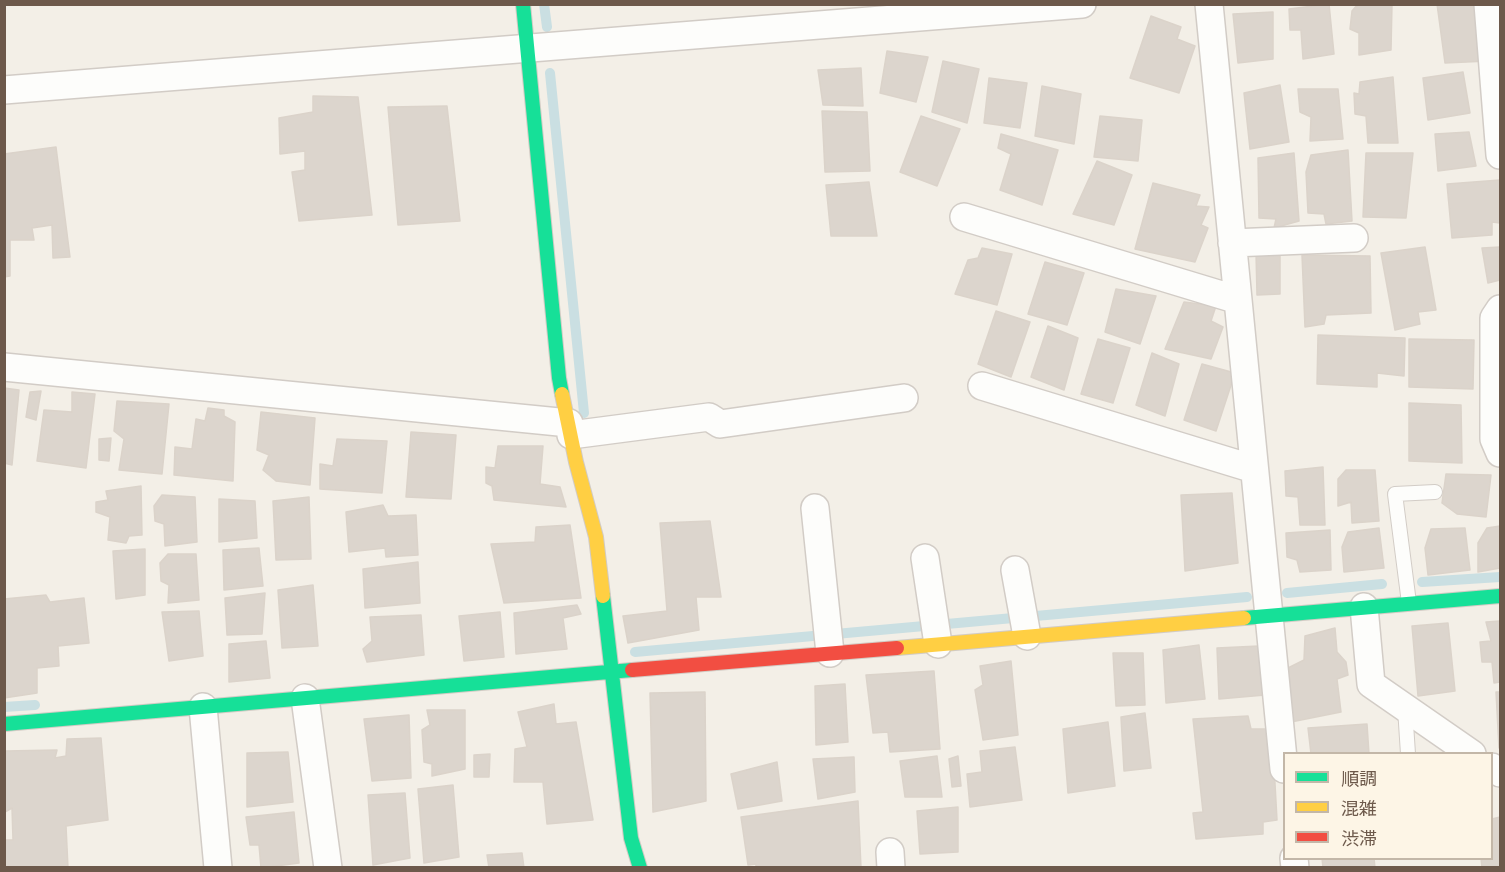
<!DOCTYPE html>
<meta charset="utf-8">
<style>
body{margin:0}
#map{position:relative;width:1505px;height:872px;overflow:hidden;background:#f3efe7;font-family:Arial,"Noto Sans JP",sans-serif}
canvas{display:block}
.frame{position:absolute;inset:0;border:6px solid #6d594b;pointer-events:none}
.legend{position:absolute;left:1283px;top:752px;width:210px;height:108px;box-sizing:border-box;background:#fdf5e6;border:2px solid #c3b7a8;margin:0;padding:8px 10px;list-style:none;font-size:18px;color:#6d594b}
.legend li{display:flex;align-items:center;gap:12px;height:30px}
.legend b{width:30px;border:2px solid #c3b7a8}
</style>
<div id="map">
<canvas width="1505" height="872"></canvas>
<div class="frame"></div>
<ul class="legend">
<li><b style="height:8px;background:#16e098"></b>順調</li>
<li><b style="height:8px;background:#ffcf43"></b>混雑</li>
<li><b style="height:8px;background:#f24e42"></b>渋滞</li>
</ul>
</div>
<script>
const ctx = document.querySelector('canvas').getContext('2d');
ctx.lineJoin = 'round';
function trace(path, color, width, dash) { ctx.strokeStyle = color; ctx.lineWidth = width; ctx.lineCap = dash ? 'butt' : 'round'; ctx.setLineDash(dash || []); ctx.stroke(path); }
function paint(path, color) { ctx.fillStyle = color; ctx.fill(path, 'evenodd'); }
trace(new Path2D(`
 M 544,4 L 547,27
 M 550,73 L 584,413
 M 1422,582 L 1500,577
 M 1287,593 L 1382,584
 M 635,652 L 1247,597
 M 4,707 L 35,705`), '#cadfe2', 10);
const building = new Path2D(`
 M 1329,4 L 1334,54 L 1303,59 L 1301,30 L 1290,30 L 1289,9 Z
 M 1358,4 L 1392,4 L 1391,50 L 1359,55 L 1359,33 L 1350,29 L 1352,11 Z
 M 1437,4 L 1482,4 L 1488,61 L 1445,63 Z
 M 1273,12 L 1273,59 L 1238,63 L 1233,14 Z
 M 1151,16 L 1181,27 L 1177,39 L 1195,46 L 1179,93 L 1130,78 Z
 M 887,51 L 928,57 L 916,102 L 880,93 Z
 M 943,61 L 979,69 L 967,123 L 932,112 Z
 M 861,68 L 863,106 L 823,105 L 818,70 Z
 M 1463,72 L 1470,113 L 1428,120 L 1423,78 Z
 M 1393,77 L 1398,143 L 1368,143 L 1366,116 L 1355,114 L 1354,93 L 1359,94 L 1360,82 Z
 M 989,78 L 1027,83 L 1020,128 L 984,123 Z
 M 1280,85 L 1289,142 L 1250,149 L 1244,93 Z
 M 1042,86 L 1081,94 L 1074,144 L 1035,136 Z
 M 1298,89 L 1338,89 L 1343,139 L 1310,141 L 1311,117 L 1300,112 Z
 M 313,96 L 358,97 L 372,215 L 299,221 L 292,172 L 305,170 L 305,151 L 280,154 L 279,118 L 313,112 Z
 M 447,106 L 460,221 L 398,225 L 388,107 Z
 M 822,111 L 867,112 L 870,171 L 825,172 Z
 M 921,116 L 960,129 L 937,186 L 900,172 Z
 M 1100,116 L 1142,120 L 1138,161 L 1094,157 Z
 M 1469,132 L 1476,166 L 1438,171 L 1435,134 Z
 M 1001,134 L 1058,150 L 1042,205 L 1000,190 L 1011,154 L 998,148 Z
 M 56,147 L 70,257 L 53,258 L 52,225 L 32,228 L 34,240 L 10,240 L 10,276 L 4,277 L 4,154 Z
 M 1348,150 L 1352,221 L 1326,224 L 1324,214 L 1308,213 L 1306,172 L 1311,155 Z
 M 1294,153 L 1299,221 L 1274,228 L 1276,219 L 1259,218 L 1258,158 Z
 M 1366,153 L 1413,153 L 1406,218 L 1363,217 Z
 M 1097,161 L 1132,175 L 1114,225 L 1073,214 Z
 M 1500,180 L 1500,223 L 1492,222 L 1492,235 L 1452,238 L 1447,184 Z
 M 869,182 L 877,236 L 831,236 L 826,185 Z
 M 1153,183 L 1200,195 L 1196,206 L 1209,207 L 1201,225 L 1208,228 L 1195,262 L 1135,249 Z
 M 1425,247 L 1436,310 L 1418,312 L 1420,324 L 1395,330 L 1381,253 Z
 M 1500,247 L 1500,280 L 1488,283 L 1482,248 Z
 M 982,248 L 1012,254 L 997,305 L 955,294 L 968,260 L 978,258 Z
 M 1256,253 L 1280,255 L 1280,294 L 1257,295 Z
 M 1302,255 L 1370,256 L 1371,313 L 1326,315 L 1324,324 L 1305,327 Z
 M 1045,262 L 1084,273 L 1067,325 L 1028,314 Z
 M 1116,289 L 1156,296 L 1140,344 L 1105,332 Z
 M 1184,302 L 1216,306 L 1211,321 L 1223,327 L 1211,359 L 1165,349 Z
 M 996,311 L 1030,322 L 1011,377 L 978,364 Z
 M 1048,326 L 1078,338 L 1064,390 L 1031,377 Z
 M 1318,335 L 1405,338 L 1404,376 L 1377,373 L 1377,387 L 1317,384 Z
 M 1098,339 L 1130,348 L 1113,403 L 1081,394 Z
 M 1409,339 L 1474,340 L 1473,389 L 1409,387 Z
 M 1152,353 L 1179,364 L 1165,416 L 1136,405 Z
 M 1202,364 L 1235,373 L 1216,431 L 1184,420 Z
 M 4,388 L 19,390 L 12,465 L 4,463 Z
 M 41,391 L 36,420 L 26,417 L 30,392 Z
 M 72,392 L 95,394 L 86,468 L 37,461 L 44,410 L 72,412 Z
 M 117,401 L 169,404 L 162,474 L 119,470 L 124,439 L 114,431 Z
 M 1409,403 L 1461,405 L 1462,463 L 1409,461 Z
 M 208,408 L 224,410 L 224,416 L 235,422 L 233,481 L 174,475 L 175,447 L 192,449 L 196,419 L 205,421 Z
 M 261,412 L 315,418 L 310,485 L 276,481 L 263,470 L 269,455 L 257,450 Z
 M 411,432 L 456,435 L 451,499 L 406,497 Z
 M 111,438 L 109,461 L 99,460 L 99,439 Z
 M 337,439 L 387,441 L 382,493 L 320,489 L 320,464 L 333,466 Z
 M 498,446 L 543,446 L 540,484 L 560,487 L 566,507 L 494,500 L 492,486 L 486,483 L 486,467 L 495,468 Z
 M 1323,467 L 1325,525 L 1300,525 L 1298,497 L 1286,496 L 1285,471 Z
 M 1346,470 L 1375,470 L 1379,521 L 1352,523 L 1351,502 L 1338,506 L 1338,479 Z
 M 1446,474 L 1491,475 L 1486,517 L 1457,514 L 1442,503 Z
 M 141,486 L 142,535 L 129,536 L 126,543 L 108,540 L 110,517 L 96,512 L 96,502 L 108,500 L 106,491 Z
 M 1232,493 L 1238,563 L 1185,571 L 1181,495 Z
 M 162,495 L 195,497 L 197,542 L 165,546 L 164,524 L 155,521 L 154,506 Z
 M 309,497 L 311,559 L 276,560 L 273,501 Z
 M 219,499 L 255,501 L 257,538 L 219,542 Z
 M 383,505 L 388,516 L 416,515 L 418,555 L 386,557 L 385,548 L 349,552 L 346,512 Z
 M 710,521 L 721,597 L 696,597 L 699,630 L 628,643 L 623,616 L 667,611 L 660,523 Z
 M 570,525 L 581,598 L 504,603 L 491,544 L 535,542 L 536,527 Z
 M 1500,526 L 1500,568 L 1478,572 L 1478,543 L 1487,528 Z
 M 1379,528 L 1384,568 L 1344,572 L 1342,547 L 1348,532 Z
 M 1465,528 L 1470,570 L 1428,575 L 1425,548 L 1431,529 Z
 M 1330,530 L 1331,570 L 1300,572 L 1297,560 L 1287,557 L 1286,533 Z
 M 259,548 L 263,586 L 224,590 L 223,550 Z
 M 145,549 L 145,595 L 116,599 L 113,551 Z
 M 168,554 L 196,554 L 199,600 L 168,603 L 169,585 L 161,581 L 160,563 Z
 M 418,562 L 420,603 L 365,608 L 363,569 Z
 M 313,585 L 318,646 L 282,648 L 278,590 Z
 M 265,593 L 262,634 L 227,635 L 225,598 Z
 M 46,595 L 50,602 L 84,598 L 89,643 L 58,646 L 59,666 L 37,668 L 37,693 L 4,698 L 4,599 Z
 M 577,605 L 581,614 L 563,618 L 567,649 L 516,654 L 514,613 Z
 M 199,611 L 203,656 L 169,661 L 162,612 Z
 M 500,612 L 504,657 L 464,661 L 459,616 Z
 M 421,615 L 424,655 L 367,662 L 363,649 L 372,641 L 370,617 Z
 M 1500,621 L 1500,682 L 1494,683 L 1492,662 L 1482,662 L 1480,642 L 1491,641 L 1486,622 Z
 M 1448,623 L 1455,691 L 1418,696 L 1412,626 Z
 M 1335,628 L 1337,652 L 1346,662 L 1348,675 L 1337,679 L 1341,712 L 1291,722 L 1284,670 L 1304,660 L 1305,636 Z
 M 266,641 L 270,678 L 229,682 L 229,644 Z
 M 1199,645 L 1205,699 L 1166,703 L 1163,650 Z
 M 1259,646 L 1265,695 L 1219,699 L 1217,648 Z
 M 1113,653 L 1143,653 L 1145,705 L 1116,706 Z
 M 1011,661 L 1018,735 L 983,740 L 975,690 L 983,685 L 980,666 Z
 M 934,671 L 940,749 L 890,752 L 888,732 L 873,733 L 866,675 Z
 M 845,684 L 848,742 L 816,745 L 815,686 Z
 M 705,692 L 706,801 L 653,812 L 650,693 Z
 M 1496,692 L 1500,692 L 1500,748 L 1499,748 Z
 M 554,704 L 556,724 L 576,722 L 593,820 L 547,824 L 543,782 L 514,782 L 515,749 L 527,747 L 518,712 Z
 M 427,710 L 465,710 L 465,769 L 432,776 L 432,764 L 424,762 L 422,730 L 430,725 Z
 M 1145,713 L 1151,768 L 1124,771 L 1121,717 Z
 M 409,715 L 411,778 L 372,781 L 364,719 Z
 M 1248,716 L 1251,729 L 1272,729 L 1277,820 L 1263,822 L 1263,834 L 1196,839 L 1193,813 L 1203,812 L 1193,719 Z
 M 1108,722 L 1115,786 L 1068,793 L 1063,729 Z
 M 1367,724 L 1369,754 L 1311,754 L 1308,728 Z
 M 101,738 L 108,820 L 66,826 L 68,868 L 4,868 L 4,840 L 13,840 L 12,808 L 5,812 L 5,751 L 57,750 L 55,758 L 66,756 L 67,739 Z
 M 1015,747 L 1022,800 L 970,807 L 967,774 L 982,772 L 980,751 Z
 M 288,752 L 293,802 L 247,807 L 247,753 Z
 M 490,754 L 489,777 L 474,777 L 474,755 Z
 M 937,756 L 942,797 L 905,797 L 900,761 Z
 M 958,756 L 961,786 L 952,787 L 949,759 Z
 M 854,757 L 855,792 L 818,799 L 813,759 Z
 M 777,762 L 782,801 L 738,809 L 731,774 Z
 M 453,785 L 459,857 L 424,863 L 418,789 Z
 M 405,793 L 410,858 L 373,865 L 368,795 Z
 M 858,801 L 861,868 L 756,868 L 756,864 L 748,865 L 741,817 Z
 M 958,807 L 958,852 L 920,854 L 917,811 Z
 M 294,812 L 299,863 L 261,868 L 259,845 L 250,845 L 246,817 Z
 M 1500,817 L 1500,868 L 1482,868 L 1481,858 L 1492,858 L 1492,819 Z
 M 522,853 L 524,868 L 489,868 L 487,855 Z
 M 1322,858 L 1374,858 L 1375,868 L 1323,868 Z`);
paint(building, '#dcd5cd');
trace(building, '#dbd3ca', 1.5);
const lane = new Path2D(`
 M 1409,603 L 1395,494 L 1435,492
 M 1405,708 L 1408,754`);
const street = new Path2D(`
 M 1209,4 L 1284,769
 M 1488,4 L 1500,155
 M 4,90 L 1082,4
 M 964,217 L 1238,300
 M 1232,243 L 1354,238
 M 1500,309 L 1494,318 L 1494,439 L 1500,453
 M 4,367 L 569,423
 M 982,386 L 1254,469
 M 571,435 L 709,417 L 720,424 L 904,398
 M 815,508 L 830,653
 M 925,558 L 938,644
 M 1015,570 L 1027,636
 M 1364,607 L 1371,684 L 1472,754
 M 305,698 L 328,868
 M 203,707 L 218,868
 M 1492,767 L 1500,773
 M 890,852 L 891,868
 M 1294,858 L 1295,868`);
const fast = new Path2D(`
 M 523,4 L 559,378 L 562,394
 M 603,596 L 631,838 L 640,868
 M 1244,618 L 1500,596
 M 4,724 L 632,670`);
const slow = new Path2D(`
 M 562,394 L 576,462 L 596,537 L 603,596
 M 897,648 L 1244,618`);
const jam = new Path2D(`
 M 632,670 L 897,648`);
trace(lane, '#d2ccc6', 16);
trace(street, '#d2ccc6', 30);
trace(fast, '#d2cbc4', 16);
trace(slow, '#d2cbc4', 16);
trace(jam, '#d2cbc4', 16);
trace(lane, '#fdfdfb', 14);
trace(street, '#fdfdfb', 27);
trace(fast, '#16e098', 14);
trace(slow, '#ffcf43', 14);
trace(jam, '#f24e42', 14);
</script>
